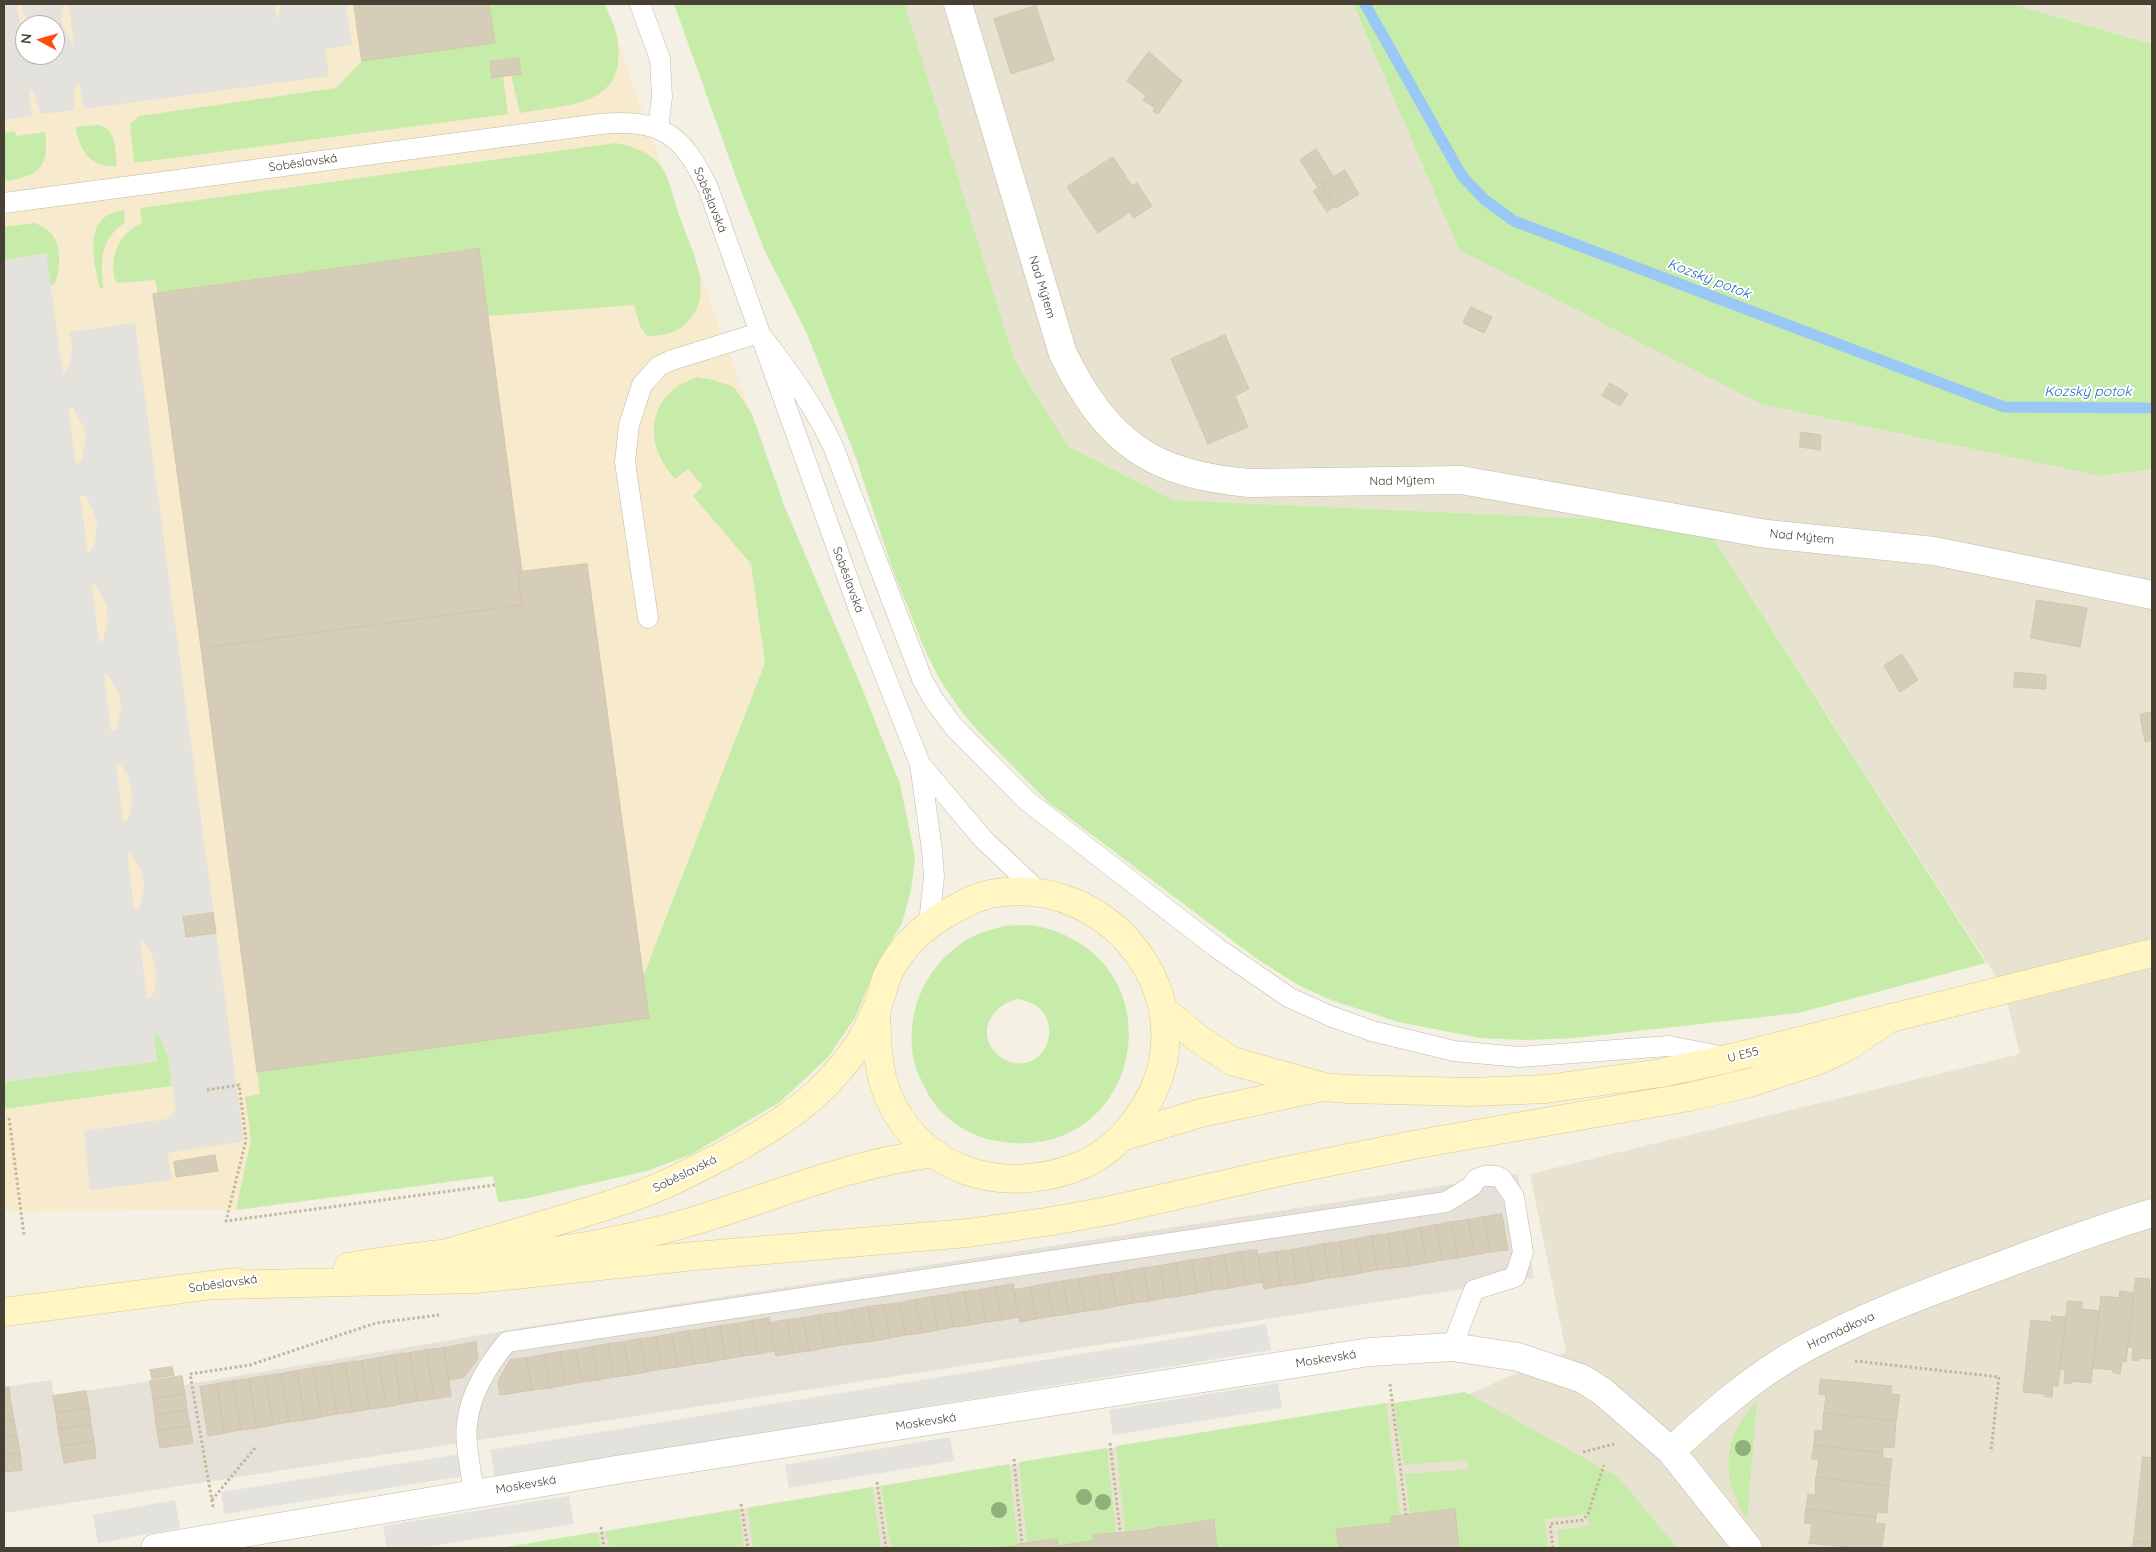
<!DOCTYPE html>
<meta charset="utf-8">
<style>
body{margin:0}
#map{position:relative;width:2156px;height:1552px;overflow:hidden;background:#f4f0e4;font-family:Quicksand,sans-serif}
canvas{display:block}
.frame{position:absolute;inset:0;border:5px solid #464133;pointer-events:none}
.north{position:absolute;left:15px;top:15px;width:50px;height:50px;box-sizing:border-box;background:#fff;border:1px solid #b5b3ad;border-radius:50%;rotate:276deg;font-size:14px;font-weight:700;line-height:20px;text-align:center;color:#464133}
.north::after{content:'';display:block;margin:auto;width:18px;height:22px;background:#ff4a10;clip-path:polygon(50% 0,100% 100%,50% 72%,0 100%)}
</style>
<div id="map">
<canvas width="2156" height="1552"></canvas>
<div class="frame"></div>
<div class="north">N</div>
</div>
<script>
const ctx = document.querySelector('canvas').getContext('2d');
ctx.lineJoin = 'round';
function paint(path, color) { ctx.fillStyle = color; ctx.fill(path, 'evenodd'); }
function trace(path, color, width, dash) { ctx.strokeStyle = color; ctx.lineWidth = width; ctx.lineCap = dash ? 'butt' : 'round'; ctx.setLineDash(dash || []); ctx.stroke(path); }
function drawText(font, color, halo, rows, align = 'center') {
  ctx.font = font + ' Quicksand,sans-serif'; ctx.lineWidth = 4; ctx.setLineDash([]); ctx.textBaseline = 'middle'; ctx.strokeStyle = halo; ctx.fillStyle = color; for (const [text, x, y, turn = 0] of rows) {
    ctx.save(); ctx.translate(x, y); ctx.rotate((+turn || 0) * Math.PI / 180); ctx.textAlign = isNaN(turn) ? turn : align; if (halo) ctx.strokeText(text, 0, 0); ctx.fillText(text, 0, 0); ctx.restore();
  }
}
paint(new Path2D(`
 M 905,4 L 1353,4 L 1459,250 L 2101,476 L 2152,469 L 2152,1548 L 500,1548 L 1386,1403 L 1462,1397 L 1566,1352 L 1530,1174 L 2020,1054 L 2004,989 L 1704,524 L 1173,500 L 1068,446 L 1014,359 Z
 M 2012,4 L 2152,4 L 2152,44 Z`), '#e8e3d1');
paint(new Path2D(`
 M 4,4 L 605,4 L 662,168 L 784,505 L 889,834 L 494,1176 L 236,1210 L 4,1211 ZM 25,25 L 55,25 L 55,55 L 25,55 Z`), '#f8eacd');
paint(new Path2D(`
 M 1518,1174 L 1534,1278 L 4,1513 L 4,1387 L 51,1380 L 54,1396 L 182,1376 L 184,1385 L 527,1327 Z`), '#e5e1d9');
paint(new Path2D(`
 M 489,4 L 605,4 C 609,14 615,26 617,37 C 629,107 570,104 520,113 L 511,75 L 521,74 L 519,58 L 491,62 L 492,78 L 503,77 L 508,114 L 134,163 L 130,124 L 139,116 L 336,88 L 362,61 L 494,43 Z
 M 674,4 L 905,4 L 1014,359 L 1068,446 L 1173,500 L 1704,524 L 1986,963 L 1798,1013 L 1575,1038 L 1526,1040 L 1480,1038 L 1398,1022 L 1331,1000 L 1300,986 L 1257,959 L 1048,802 L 977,730 L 961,711 L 942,683 L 927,655 L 892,568 L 856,458 L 807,334 L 764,249 L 737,180 Z
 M 1353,4 L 2012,4 L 2152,44 L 2152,469 L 2101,476 L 1761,404 L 1459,250 Z
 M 97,125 C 117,127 115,150 117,166 C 91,168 79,151 76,127 Z
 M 15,131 L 16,136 L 45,132 C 50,169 37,177 4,181 L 4,133 Z
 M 616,143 C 634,147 651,152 662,168 C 671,181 674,203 680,218 C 691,249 714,289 691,318 C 679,333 665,336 647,336 L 640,326 L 634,305 L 488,316 L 479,249 L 158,293 L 155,280 L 116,283 C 108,259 118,233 142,223 L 140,208 Z
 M 124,210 L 125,222 C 99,242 101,258 103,288 L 100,289 C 94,260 81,215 124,210 Z
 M 34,223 C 62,231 63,260 55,283 L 51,286 L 46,254 L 4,260 L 4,227 Z
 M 697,377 L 713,380 L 734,387 L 752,414 L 784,505 L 862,688 L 900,784 L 915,857 L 911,890 L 902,923 L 876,967 L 856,1016 L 829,1056 L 780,1102 L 690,1155 L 647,1171 L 528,1198 L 498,1202 L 493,1176 L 236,1210 L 251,1139 L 245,1097 L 260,1094 L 257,1072 L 648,1018 L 643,977 L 765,663 L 751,564 L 693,496 L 703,486 L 688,469 L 675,479 C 650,451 643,414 676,387 C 682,383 690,380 697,377 Z
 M 1003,926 C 1015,926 1029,924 1041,927 C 1183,962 1142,1167 997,1141 C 969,1137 938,1116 926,1090 C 922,1081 916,1071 914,1062 C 904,1013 925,965 968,939 C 978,933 992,930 1003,926 ZM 1017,999 C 1069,1006 1052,1074 1010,1062 C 1002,1059 994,1053 990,1045 C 980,1023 997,1004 1017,999 Z
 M 153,1032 C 170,1039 170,1071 172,1086 L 4,1109 L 4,1082 L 157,1061 Z
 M 1465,1392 L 1618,1477 L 1677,1548 L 1559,1548 L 1557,1530 L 1589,1526 L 1587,1514 L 1545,1519 L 1548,1548 L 1459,1548 L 1455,1509 L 1410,1514 L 1405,1474 L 1468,1469 L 1467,1460 L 1404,1465 L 1394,1403 Z
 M 1757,1401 L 1747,1519 C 1720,1479 1722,1436 1757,1401 Z
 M 1386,1403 L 1400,1515 L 1391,1517 L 1391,1523 L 1337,1529 L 1339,1548 L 1217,1548 L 1213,1520 L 1125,1531 L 1116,1446 Z
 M 1107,1448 L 1116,1532 L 1094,1535 L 1094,1541 L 1058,1546 L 1057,1539 L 1027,1543 L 1019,1462 Z
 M 1009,1464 L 1018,1544 L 1016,1546 L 891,1548 L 881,1486 Z
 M 872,1487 L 881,1548 L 753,1548 L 748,1508 Z
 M 739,1509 L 744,1548 L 609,1548 L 606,1531 Z
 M 598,1532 L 601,1548 L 500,1548 Z`), '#c7eca9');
paint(new Path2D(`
 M 4,4 L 17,4 L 24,55 L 55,55 L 55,25 L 29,25 L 21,4 L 63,4 L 61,22 L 74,48 L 69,4 L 274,4 L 278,20 L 281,4 L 346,4 L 352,45 L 325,49 L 329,76 L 84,109 L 79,82 L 75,86 L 74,110 L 41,114 L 34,92 L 29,89 L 32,116 L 4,120 Z
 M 46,253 L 63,374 L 66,373 L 71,359 L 72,346 L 69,332 L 135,323 L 244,1141 L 168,1153 L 172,1180 L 90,1190 L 84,1131 L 167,1119 L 176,1111 L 168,1057 L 160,1038 L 154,1032 L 157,1061 L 4,1082 L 4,260 ZM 72,407 L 84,427 L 85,441 L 83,456 L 79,463 L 76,464 L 68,408 ZM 85,495 L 92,508 L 97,524 L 94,545 L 91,552 L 88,553 L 80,496 ZM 92,585 L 96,585 L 107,605 L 108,619 L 103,641 L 99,642 ZM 104,674 L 108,674 L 119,694 L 121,709 L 116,730 L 111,731 ZM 116,764 L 120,764 L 128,776 L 133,798 L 130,814 L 127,820 L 123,821 ZM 127,853 L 131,853 L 142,873 L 144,887 L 139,909 L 134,910 ZM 144,942 L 152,954 L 157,977 L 154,992 L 151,998 L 147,999 L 140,943 Z
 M 1266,1324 L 1271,1350 L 495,1477 L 490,1450 Z
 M 1278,1383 L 1282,1408 L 1113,1435 L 1109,1410 Z
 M 950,1437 L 954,1461 L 789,1488 L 785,1465 Z
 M 461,1454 L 464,1476 L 224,1514 L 221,1492 Z
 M 569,1496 L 574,1524 L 418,1548 L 387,1548 L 383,1526 Z
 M 175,1500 L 180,1528 L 98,1543 L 93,1515 Z`), '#e4e2dd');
trace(new Path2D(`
 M 1365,4 L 1462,176 L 1485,200 L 1514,221 L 2004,407 L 2152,408`), '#9ac8f6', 11);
const building = new Path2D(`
 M 354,4 L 489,4 L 495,43 L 362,61 Z
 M 1036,6 L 1054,60 L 1011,74 L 994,19 Z
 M 1149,52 L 1182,81 L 1158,114 L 1153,111 L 1155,108 L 1143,100 L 1146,96 L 1127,81 Z
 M 519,58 L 521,74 L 492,78 L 490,62 Z
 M 1316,149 L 1334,177 L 1322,184 L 1335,206 L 1327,212 L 1313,191 L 1318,188 L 1300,160 Z
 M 1113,157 L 1132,186 L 1137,183 L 1152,206 L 1134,218 L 1130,212 L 1098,233 L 1067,187 Z
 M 1345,170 L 1359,194 L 1336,208 L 1322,184 Z
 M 479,249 L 522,572 L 518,572 L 522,605 L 201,648 L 153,294 Z
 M 1471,307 L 1492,317 L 1484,333 L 1463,323 Z
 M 1225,335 L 1249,389 L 1235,396 L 1248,427 L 1208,444 L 1171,359 Z
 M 1610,383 L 1628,394 L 1620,406 L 1602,396 Z
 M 1801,432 L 1821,435 L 1820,450 L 1800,447 Z
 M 587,564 L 649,1018 L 257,1072 L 201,648 L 522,605 L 518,572 Z
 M 2037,600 L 2087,608 L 2080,647 L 2031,638 Z
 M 1902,654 L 1918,680 L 1900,692 L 1884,666 Z
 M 2015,672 L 2046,675 L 2046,689 L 2014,687 Z
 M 2152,712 L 2152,740 L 2145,742 L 2140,715 Z
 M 213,913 L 216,933 L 186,937 L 183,917 Z
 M 215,1155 L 218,1171 L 176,1177 L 174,1162 Z
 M 1502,1214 L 1508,1250 L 1490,1252 L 1484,1217 Z
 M 1484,1217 L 1490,1252 L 1474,1255 L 1468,1220 Z
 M 1468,1220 L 1474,1255 L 1458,1258 L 1452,1222 Z
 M 1452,1222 L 1458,1258 L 1442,1260 L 1436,1225 Z
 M 1436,1225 L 1442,1260 L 1426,1263 L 1420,1228 Z
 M 1420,1228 L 1426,1263 L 1410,1266 L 1404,1231 Z
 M 1404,1231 L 1410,1266 L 1393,1268 L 1388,1234 Z
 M 1388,1234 L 1393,1268 L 1377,1270 L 1372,1236 Z
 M 1372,1236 L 1377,1270 L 1361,1273 L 1356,1239 Z
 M 1356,1239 L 1361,1273 L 1345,1276 L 1340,1242 Z
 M 1340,1242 L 1345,1276 L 1329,1278 L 1324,1244 Z
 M 1324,1244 L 1329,1278 L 1313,1281 L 1308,1247 Z
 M 1308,1247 L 1313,1281 L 1297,1284 L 1292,1250 Z
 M 1257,1250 L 1263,1282 L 1246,1285 L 1240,1252 Z
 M 1292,1250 L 1297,1284 L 1281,1286 L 1276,1252 Z
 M 1240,1252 L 1246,1285 L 1230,1288 L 1224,1255 Z
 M 1276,1252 L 1281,1286 L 1264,1289 L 1258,1255 Z
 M 1224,1255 L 1230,1288 L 1213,1290 L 1208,1258 Z
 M 1208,1258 L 1213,1290 L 1197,1293 L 1192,1260 Z
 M 1192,1260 L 1197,1293 L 1181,1296 L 1176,1263 Z
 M 1176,1263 L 1181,1296 L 1165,1298 L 1160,1266 Z
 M 1160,1266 L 1165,1298 L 1149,1301 L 1144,1268 Z
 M 1144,1268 L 1149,1301 L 1133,1303 L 1127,1271 Z
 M 1127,1271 L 1133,1303 L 1117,1306 L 1111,1274 Z
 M 1111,1274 L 1117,1306 L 1102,1309 L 1096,1276 Z
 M 1096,1276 L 1102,1309 L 1085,1311 L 1079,1279 Z
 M 2136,1278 L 2150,1279 L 2149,1286 L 2152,1286 L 2152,1359 L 2139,1358 L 2139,1361 L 2132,1360 L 2133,1347 L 2128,1347 Z
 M 1079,1279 L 1085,1311 L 1069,1314 L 1063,1281 Z
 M 1063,1281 L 1069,1314 L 1053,1316 L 1047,1284 Z
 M 1013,1284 L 1019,1317 L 1002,1320 L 996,1287 Z
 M 1047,1284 L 1053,1316 L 1036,1319 L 1031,1287 Z
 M 996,1287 L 1002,1320 L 986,1322 L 980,1290 Z
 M 1031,1287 L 1036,1319 L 1020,1322 L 1014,1290 Z
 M 980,1290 L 986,1322 L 970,1325 L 964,1292 Z
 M 2120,1291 L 2134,1293 L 2126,1362 L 2122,1361 L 2120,1374 L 2113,1373 L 2113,1370 L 2093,1368 L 2101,1296 L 2119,1298 Z
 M 964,1292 L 970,1325 L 954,1327 L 947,1295 Z
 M 947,1295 L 954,1327 L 938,1330 L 932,1297 Z
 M 932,1297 L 938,1330 L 922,1333 L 915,1300 Z
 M 915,1300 L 922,1333 L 906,1335 L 900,1303 Z
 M 2068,1301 L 2082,1302 L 2082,1309 L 2099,1311 L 2091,1383 L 2071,1381 L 2071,1384 L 2064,1383 L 2065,1370 L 2060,1369 Z
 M 900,1303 L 906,1335 L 890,1338 L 884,1305 Z
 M 884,1305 L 890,1338 L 874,1341 L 868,1307 Z
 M 868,1307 L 874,1341 L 858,1343 L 852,1310 Z
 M 852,1310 L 858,1343 L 841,1345 L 835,1313 Z
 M 835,1313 L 841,1345 L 825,1348 L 819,1315 Z
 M 819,1315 L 825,1348 L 809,1351 L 803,1318 Z
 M 2052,1316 L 2066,1317 L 2058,1386 L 2053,1385 L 2052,1397 L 2045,1397 L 2045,1394 L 2023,1392 L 2031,1320 L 2051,1322 Z
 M 769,1318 L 775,1351 L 758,1354 L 752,1321 Z
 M 803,1318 L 809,1351 L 793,1353 L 787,1320 Z
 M 787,1320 L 793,1353 L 776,1356 L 770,1323 Z
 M 752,1321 L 758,1354 L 742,1356 L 736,1324 Z
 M 736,1324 L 742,1356 L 726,1359 L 720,1326 Z
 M 720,1326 L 726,1359 L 710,1362 L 704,1329 Z
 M 704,1329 L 710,1362 L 694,1364 L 688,1331 Z
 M 688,1331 L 694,1364 L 678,1367 L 672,1334 Z
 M 672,1334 L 678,1367 L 662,1369 L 656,1337 Z
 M 656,1337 L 662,1369 L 646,1372 L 640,1339 Z
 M 640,1339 L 646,1372 L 630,1375 L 624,1342 Z
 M 476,1342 L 478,1359 L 464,1377 L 449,1380 L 444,1348 Z
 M 624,1342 L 630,1375 L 614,1377 L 608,1344 Z
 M 608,1344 L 614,1377 L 598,1380 L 592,1347 Z
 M 592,1347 L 598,1380 L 582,1382 L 576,1350 Z
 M 444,1348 L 451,1396 L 434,1399 L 426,1350 Z
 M 426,1350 L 434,1399 L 417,1401 L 410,1353 Z
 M 576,1350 L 582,1382 L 566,1385 L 560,1352 Z
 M 560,1352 L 566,1385 L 550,1388 L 544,1355 Z
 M 410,1353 L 417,1401 L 401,1404 L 394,1355 Z
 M 394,1355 L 401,1404 L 386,1407 L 378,1358 Z
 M 544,1355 L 550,1388 L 532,1390 L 527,1358 Z
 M 378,1358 L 386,1407 L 369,1409 L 362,1361 Z
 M 527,1358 L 532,1390 L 500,1395 L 498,1381 L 510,1360 Z
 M 362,1361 L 369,1409 L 353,1412 L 345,1363 Z
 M 345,1363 L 353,1412 L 337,1414 L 329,1366 Z
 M 329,1366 L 337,1414 L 321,1417 L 313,1368 Z
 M 172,1367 L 174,1375 L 152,1379 L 150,1370 Z
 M 313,1368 L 321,1417 L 305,1420 L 297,1371 Z
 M 297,1371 L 305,1420 L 289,1422 L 281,1374 Z
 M 281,1374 L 289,1422 L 273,1425 L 265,1376 Z
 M 182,1376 L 185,1394 L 153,1399 L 150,1381 Z
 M 265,1376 L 273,1425 L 257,1428 L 249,1379 Z
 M 249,1379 L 257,1428 L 241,1430 L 233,1381 Z
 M 1821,1379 L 1892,1386 L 1890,1394 L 1900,1395 L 1896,1421 L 1824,1413 L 1826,1395 L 1819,1394 Z
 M 233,1381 L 241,1430 L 224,1433 L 217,1384 Z
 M 217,1384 L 224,1433 L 208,1436 L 200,1387 Z
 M 4,1387 L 9,1387 L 11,1404 L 4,1405 Z
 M 86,1391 L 89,1408 L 56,1413 L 53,1396 Z
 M 185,1394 L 187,1410 L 155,1415 L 153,1399 Z
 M 11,1404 L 14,1420 L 4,1421 L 4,1405 Z
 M 89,1408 L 91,1425 L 58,1429 L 56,1413 Z
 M 187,1410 L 190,1426 L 157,1431 L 155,1415 Z
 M 1824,1413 L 1896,1421 L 1894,1448 L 1883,1447 L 1883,1453 L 1814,1445 L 1815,1430 L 1822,1431 Z
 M 14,1420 L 17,1436 L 4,1438 L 4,1421 Z
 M 91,1425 L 94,1441 L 61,1446 L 58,1429 Z
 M 190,1426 L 193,1443 L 160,1448 L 157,1431 Z
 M 17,1436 L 20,1452 L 4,1455 L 4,1438 Z
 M 94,1441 L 96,1458 L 64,1463 L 61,1446 Z
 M 1814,1445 L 1883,1453 L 1882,1458 L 1892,1459 L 1889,1486 L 1816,1477 L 1819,1460 L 1812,1459 Z
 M 20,1452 L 22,1470 L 4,1472 L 4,1455 Z
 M 2143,1457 L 2152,1458 L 2152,1543 L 2134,1541 Z
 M 1816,1477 L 1889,1486 L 1887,1513 L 1877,1512 L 1876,1517 L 1806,1509 L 1808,1494 L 1815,1495 Z
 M 1455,1509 L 1459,1548 L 1339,1548 L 1336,1529 L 1392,1523 L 1391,1517 Z
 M 1806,1509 L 1876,1517 L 1875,1523 L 1885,1524 L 1882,1548 L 1856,1548 L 1808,1543 L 1810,1541 L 1812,1524 L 1805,1523 Z
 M 1214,1520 L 1217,1548 L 1077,1548 L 1076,1543 L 1094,1541 L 1093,1535 L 1135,1531 Z
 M 1057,1539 L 1058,1546 L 1076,1543 L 1077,1548 L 985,1548 L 1016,1546 L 1018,1544 Z
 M 2134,1541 L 2152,1543 L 2152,1548 L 2133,1548 Z`);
paint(building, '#d6cdb8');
trace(building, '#d2c6ab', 1);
const service = new Path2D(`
 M 640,4 L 660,59 L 662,97 L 658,128
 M 4,203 L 600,124 C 661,119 682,133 708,188 L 858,607 L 920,764 L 932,850 L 934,877 L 929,923
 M 648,618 L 625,462 L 629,425 L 642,385 L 659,366 L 672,360 L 759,333 C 788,369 813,404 833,446 L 922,679 L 933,699 L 953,726 L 1026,800 L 1217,948 L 1290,998 L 1330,1016 L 1372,1031 L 1454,1051 L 1519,1057 L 1669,1046 L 1725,1057
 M 920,764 L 983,839 L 1038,891
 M 474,1494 C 472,1473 464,1444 467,1424 C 470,1394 488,1365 507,1342 L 1446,1202 L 1472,1186 L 1476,1179 L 1484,1176 L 1496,1176 L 1502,1179 L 1514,1197 L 1523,1252 L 1515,1277 L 1474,1290 L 1452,1347`);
const minor = new Path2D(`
 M 958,4 L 1063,354 C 1107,442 1150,474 1249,483 L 1461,480 L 1767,534 L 1934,551 L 2152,595
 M 1671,1451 C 1711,1414 1754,1376 1803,1349 C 1860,1318 1923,1294 1984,1272 C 2040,1251 2095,1230 2152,1213
 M 155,1548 L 622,1469 L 1370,1352 L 1452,1347 L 1518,1357 L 1583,1379 L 1603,1392 L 1671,1451 L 1748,1548`);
const secondary = new Path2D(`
 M 1164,1010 L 1196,1037 L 1232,1061 L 1324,1087 L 1347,1089 L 1470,1092 L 1546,1089 L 1661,1073 L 1731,1058 L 2152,953
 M 1124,1136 L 1201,1113 L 1322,1087
 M 443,1254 C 511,1234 581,1216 647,1192 C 678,1180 708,1163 737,1148 C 770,1129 803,1109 829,1081 C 848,1061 866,1036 876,1010 C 881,999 883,987 887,976 C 901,947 923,926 951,911 C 963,904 976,897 990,894 C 1118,870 1218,1015 1135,1121 C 1119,1143 1100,1159 1074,1168 C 1000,1195 921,1171 888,1096 C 877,1069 877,1040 876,1011
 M 348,1267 C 379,1262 410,1257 442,1254 C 469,1251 497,1254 525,1253 C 563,1252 603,1243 640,1235 C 740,1213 832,1165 935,1153
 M 219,1285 L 476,1279 L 695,1256 L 968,1233 L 1052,1221 L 1107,1211 L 1279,1172 L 1418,1144 L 1689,1097 L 1749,1083 L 1817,1061 L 1845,1048 L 1890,1018
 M 4,1312 L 236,1282`);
trace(service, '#c0b9a6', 21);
trace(minor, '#c0b9a6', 29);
trace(secondary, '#d7cb8f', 29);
trace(new Path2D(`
 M 207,1090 L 239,1085 L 246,1140 L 226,1221 L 495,1185
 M 9,1118 L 24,1235
 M 1855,1361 L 1999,1377 L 1991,1452
 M 1390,1384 L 1406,1515
 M 1110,1443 L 1120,1531
 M 1583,1452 L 1614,1444
 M 1014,1459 L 1022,1544
 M 877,1482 L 886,1548
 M 212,1500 L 255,1448
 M 741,1504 L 748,1548
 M 213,1507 L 190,1374 L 250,1365 L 376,1323 L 439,1315
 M 601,1527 L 604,1548
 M 1553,1548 L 1550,1524 L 1583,1520 L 1588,1514 L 1604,1465`), '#c3b796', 3, [2.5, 2.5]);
trace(service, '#fff', 20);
trace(minor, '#fff', 28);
trace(secondary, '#fff6c3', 28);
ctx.fillStyle = '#8fb179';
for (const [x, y] of [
 [1743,1448],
 [1084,1497],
 [1103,1502],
 [999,1510]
]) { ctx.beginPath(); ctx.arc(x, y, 8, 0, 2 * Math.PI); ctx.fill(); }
drawText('12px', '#464133', '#fff', [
 ["Soběslavská",303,163,-8],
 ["Soběslavská",710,200,68],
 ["Nad Mýtem",1042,287,73],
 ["Nad Mýtem",1402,481,-1],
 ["Nad Mýtem",1802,537,6],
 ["Soběslavská",848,580,70],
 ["U E55",1743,1055,-14],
 ["Soběslavská",685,1174,-26],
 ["Soběslavská",223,1284,-8],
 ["Hromádkova",1841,1331,-25],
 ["Moskevská",1326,1359,-9],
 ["Moskevská",926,1422,-9],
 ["Moskevská",526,1485,-10]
]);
drawText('italic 14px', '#236dbb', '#fff', [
 ["Kozský potok",1709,279,21],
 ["Kozský potok",2088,392]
]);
</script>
